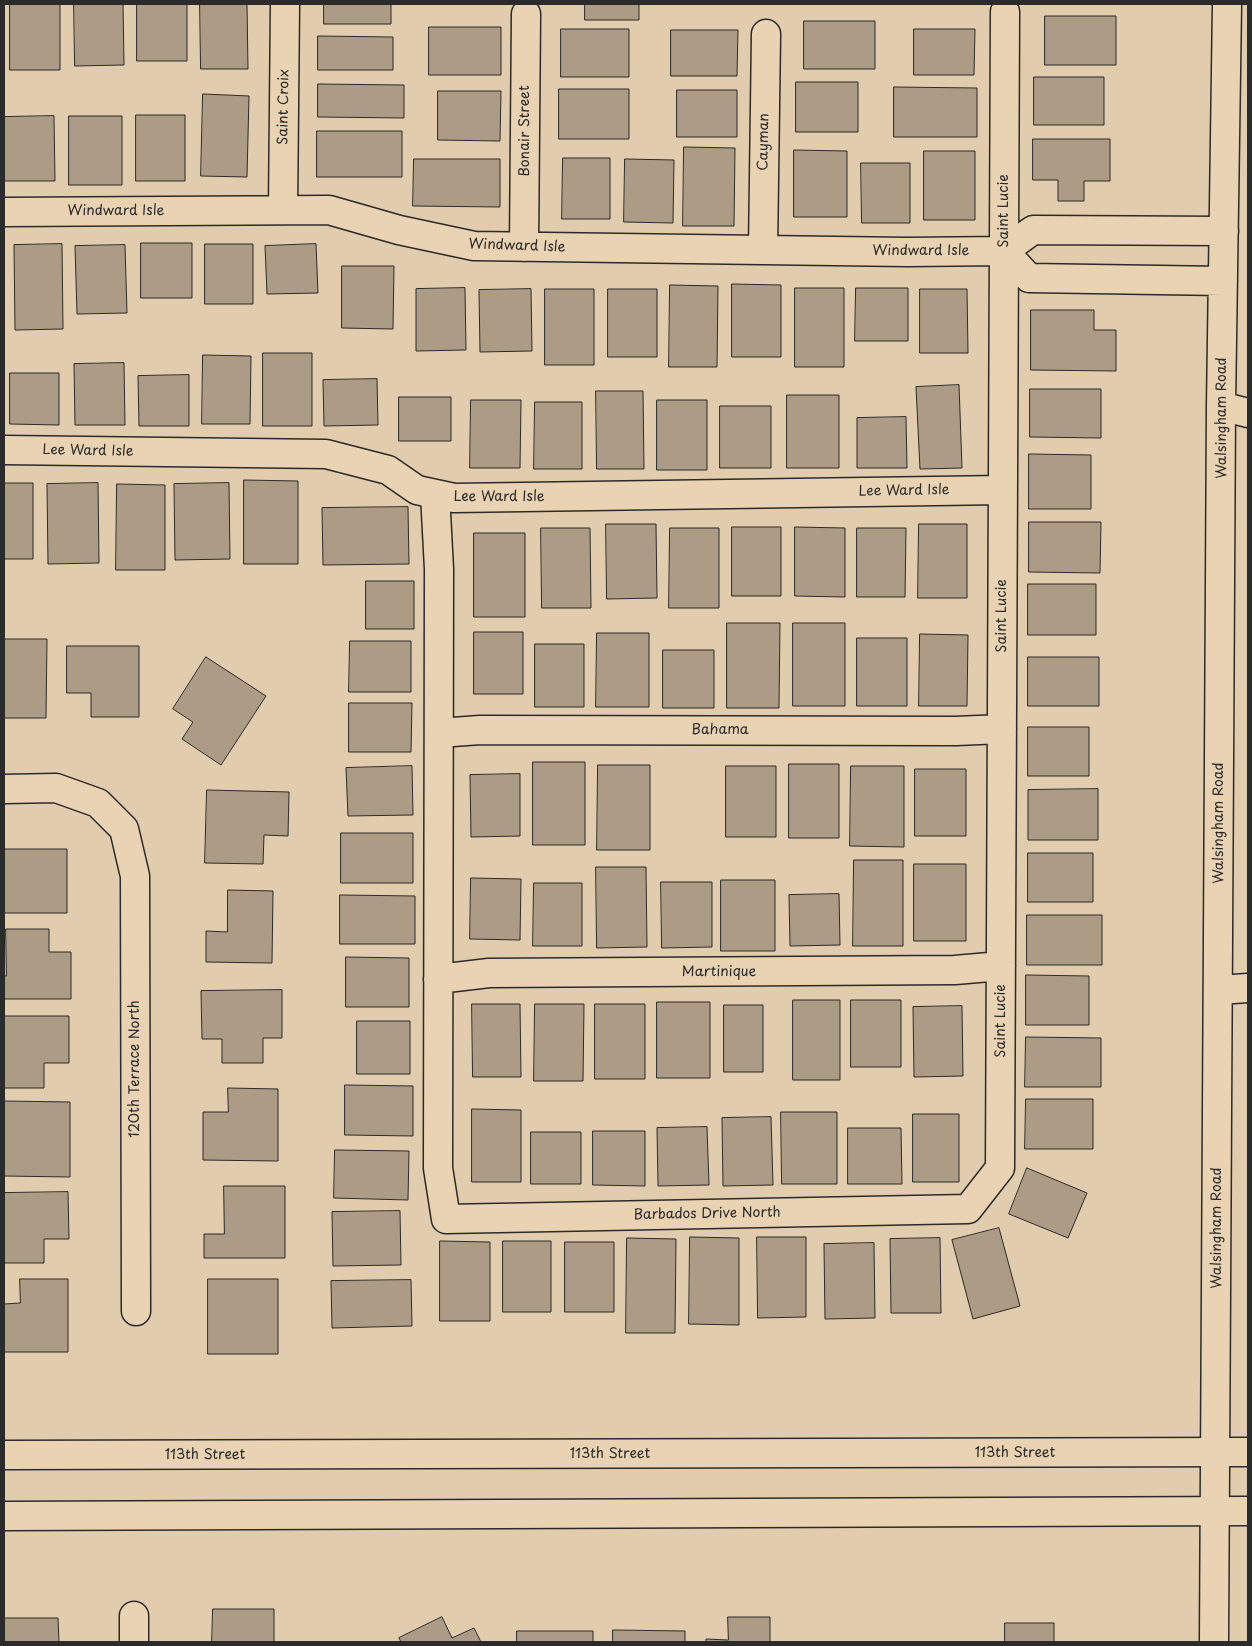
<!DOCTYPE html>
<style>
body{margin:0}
#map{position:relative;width:1252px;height:1646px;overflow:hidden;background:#e1ccad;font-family:"Playpen Sans",sans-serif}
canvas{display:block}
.frame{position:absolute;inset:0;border:5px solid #2b2b2b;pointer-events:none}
</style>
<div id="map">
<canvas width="1252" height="1646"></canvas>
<div class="frame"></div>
</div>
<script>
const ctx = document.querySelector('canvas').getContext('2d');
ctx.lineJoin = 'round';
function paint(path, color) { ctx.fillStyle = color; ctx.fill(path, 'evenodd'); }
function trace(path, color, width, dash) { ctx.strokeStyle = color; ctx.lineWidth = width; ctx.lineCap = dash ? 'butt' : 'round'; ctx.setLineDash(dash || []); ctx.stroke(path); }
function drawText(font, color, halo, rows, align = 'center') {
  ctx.font = font + ' "Playpen Sans",sans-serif'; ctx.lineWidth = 4; ctx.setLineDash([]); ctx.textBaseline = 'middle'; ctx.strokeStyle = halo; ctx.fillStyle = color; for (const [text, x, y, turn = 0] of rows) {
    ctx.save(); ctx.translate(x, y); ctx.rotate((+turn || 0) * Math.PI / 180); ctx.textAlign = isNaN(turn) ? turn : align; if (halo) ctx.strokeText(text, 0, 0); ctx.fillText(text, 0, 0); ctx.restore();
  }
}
const building = new Path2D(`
 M 10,4 L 60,4 L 60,70 L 10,70 Z
 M 74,4 L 123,4 L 124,65 L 75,66 Z
 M 137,4 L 187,4 L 187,61 L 137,61 Z
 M 200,4 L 247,4 L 248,69 L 201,69 Z
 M 324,4 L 391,4 L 391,24 L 324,24 Z
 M 585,4 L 639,4 L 639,20 L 585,20 Z
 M 1045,16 L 1116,16 L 1116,65 L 1045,65 Z
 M 804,21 L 875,21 L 875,69 L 804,69 Z
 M 429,27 L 501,27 L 501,75 L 429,75 Z
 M 561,29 L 629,29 L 629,77 L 561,77 Z
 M 914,29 L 975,29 L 974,75 L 914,75 Z
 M 671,30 L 738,30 L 737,76 L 671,76 Z
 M 318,36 L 393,37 L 393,70 L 318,70 Z
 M 1034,77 L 1104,77 L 1104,125 L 1034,125 Z
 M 796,82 L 858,82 L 858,132 L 796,132 Z
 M 318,84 L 404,85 L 404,118 L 318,117 Z
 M 894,87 L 977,88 L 977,137 L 894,137 Z
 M 559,89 L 629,89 L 629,139 L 559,139 Z
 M 677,90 L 737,90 L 737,137 L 677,137 Z
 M 438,91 L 501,91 L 500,141 L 438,140 Z
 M 203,94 L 249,96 L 247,177 L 201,176 Z
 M 136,115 L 185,115 L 185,181 L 136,181 Z
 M 54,116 L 55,181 L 4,181 L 4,117 Z
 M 69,116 L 122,116 L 122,185 L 69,185 Z
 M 317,131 L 402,131 L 402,177 L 317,177 Z
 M 1033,139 L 1110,139 L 1110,181 L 1084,181 L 1084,201 L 1058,201 L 1058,180 L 1033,180 Z
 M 684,147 L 735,148 L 734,226 L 683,226 Z
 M 794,150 L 847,151 L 847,217 L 794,217 Z
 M 924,151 L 975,151 L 975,220 L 924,220 Z
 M 563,158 L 610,158 L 610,219 L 562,219 Z
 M 414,159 L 500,159 L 500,207 L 413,206 Z
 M 625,159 L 674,160 L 673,223 L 624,222 Z
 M 861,163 L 910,163 L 910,223 L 862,223 Z
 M 141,243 L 192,243 L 192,298 L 141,298 Z
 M 62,244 L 63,329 L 15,330 L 14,245 Z
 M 205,244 L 253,244 L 253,304 L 205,304 Z
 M 316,244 L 318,293 L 267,294 L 265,246 Z
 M 125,245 L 127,313 L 77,314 L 75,246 Z
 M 342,266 L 394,266 L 393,329 L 342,328 Z
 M 732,284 L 781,285 L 781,357 L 732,357 Z
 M 670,285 L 718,286 L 717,367 L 669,367 Z
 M 465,288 L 466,350 L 416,351 L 416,289 Z
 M 795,288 L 844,288 L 844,367 L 795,367 Z
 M 856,288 L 908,288 L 908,341 L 855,341 Z
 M 531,289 L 532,351 L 480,352 L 479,290 Z
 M 545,289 L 594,289 L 594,365 L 545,365 Z
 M 608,289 L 657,289 L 657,357 L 608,357 Z
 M 920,289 L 967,289 L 968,353 L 920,353 Z
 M 1031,310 L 1094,310 L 1094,330 L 1116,330 L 1116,371 L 1031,370 Z
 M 263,353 L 312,353 L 312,426 L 263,426 Z
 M 203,355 L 251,356 L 250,424 L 202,424 Z
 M 124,363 L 125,425 L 75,425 L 74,364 Z
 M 10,373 L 59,373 L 59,425 L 10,424 Z
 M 189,375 L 189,426 L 139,426 L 138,376 Z
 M 377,379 L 378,425 L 324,426 L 323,380 Z
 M 959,385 L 962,468 L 920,469 L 916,387 Z
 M 1030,389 L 1101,389 L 1101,438 L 1030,437 Z
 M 596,391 L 643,391 L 644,469 L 597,469 Z
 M 787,395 L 839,395 L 839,468 L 787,468 Z
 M 399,397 L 451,397 L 451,441 L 399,441 Z
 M 471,400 L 521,400 L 520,468 L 470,468 Z
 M 657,400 L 707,400 L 707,470 L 657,470 Z
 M 535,402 L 582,402 L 582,469 L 534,469 Z
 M 720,406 L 771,406 L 771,468 L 720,468 Z
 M 906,417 L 907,468 L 857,468 L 857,418 Z
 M 1029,454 L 1091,455 L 1091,509 L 1029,509 Z
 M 244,480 L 298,481 L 298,564 L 244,564 Z
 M 4,483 L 33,483 L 33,559 L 4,559 Z
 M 98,483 L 99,563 L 48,564 L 47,484 Z
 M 229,483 L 230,559 L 175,560 L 174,484 Z
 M 117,484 L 165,485 L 165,570 L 116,570 Z
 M 408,507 L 409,564 L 323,565 L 322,508 Z
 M 1029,522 L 1101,522 L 1100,573 L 1029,572 Z
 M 606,524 L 656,524 L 657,598 L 607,599 Z
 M 919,524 L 967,524 L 967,598 L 918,598 Z
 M 732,527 L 781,527 L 781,596 L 732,596 Z
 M 795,527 L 845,528 L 845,597 L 795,596 Z
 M 541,528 L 590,528 L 591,608 L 542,608 Z
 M 670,528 L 719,528 L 719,608 L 669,608 Z
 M 857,528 L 906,528 L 905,597 L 857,597 Z
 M 474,533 L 525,533 L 525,617 L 474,617 Z
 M 366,581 L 414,581 L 414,629 L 366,629 Z
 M 1028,584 L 1096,584 L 1096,635 L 1028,635 Z
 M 727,623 L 780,623 L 779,708 L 727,708 Z
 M 793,623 L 845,623 L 845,706 L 793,706 Z
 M 474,632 L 523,632 L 523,694 L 474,694 Z
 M 597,633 L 649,633 L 649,707 L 596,707 Z
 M 920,634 L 968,635 L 967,706 L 919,706 Z
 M 857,638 L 907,638 L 907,706 L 857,706 Z
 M 4,639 L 47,639 L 46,718 L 4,718 Z
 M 350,641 L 411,641 L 411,692 L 349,692 Z
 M 535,644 L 584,644 L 584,707 L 535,707 Z
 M 67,646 L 139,646 L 139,717 L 91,717 L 91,693 L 67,693 Z
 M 663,650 L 714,650 L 714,708 L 663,708 Z
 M 206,657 L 266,696 L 221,765 L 182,739 L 193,722 L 173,709 Z
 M 1028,657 L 1099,657 L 1099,706 L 1028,706 Z
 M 349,703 L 412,703 L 411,752 L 349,752 Z
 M 1028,727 L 1089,727 L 1089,776 L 1028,776 Z
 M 533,762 L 585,762 L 585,845 L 533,845 Z
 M 789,764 L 839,764 L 839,838 L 789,838 Z
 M 598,765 L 650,765 L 650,850 L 597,850 Z
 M 412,766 L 413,815 L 348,816 L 346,768 Z
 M 726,766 L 776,766 L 776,837 L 726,837 Z
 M 851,766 L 904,766 L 904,847 L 850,846 Z
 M 915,769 L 966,769 L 966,836 L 915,836 Z
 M 520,774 L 520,836 L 471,837 L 470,775 Z
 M 1098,789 L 1098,840 L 1028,840 L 1028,790 Z
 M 207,790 L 289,792 L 288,836 L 264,835 L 263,864 L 205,863 Z
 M 341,833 L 413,833 L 413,883 L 341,883 Z
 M 4,849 L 67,849 L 67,913 L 4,913 Z
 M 1028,853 L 1093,853 L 1093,902 L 1028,902 Z
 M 854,860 L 903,860 L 903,946 L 853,946 Z
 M 914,864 L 966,864 L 966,941 L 914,941 Z
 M 596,867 L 646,867 L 647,947 L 597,948 Z
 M 471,878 L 521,879 L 520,940 L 470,939 Z
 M 721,880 L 775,880 L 775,951 L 721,951 Z
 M 661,882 L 712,882 L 712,947 L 662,948 Z
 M 534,883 L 582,883 L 582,946 L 533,946 Z
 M 228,890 L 273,891 L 272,963 L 206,962 L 206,931 L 227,932 Z
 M 839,894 L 840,945 L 790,946 L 789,895 Z
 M 340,895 L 415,896 L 415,944 L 340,944 Z
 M 1027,915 L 1102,915 L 1102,965 L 1027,965 Z
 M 6,929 L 49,929 L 49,952 L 71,952 L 71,999 L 4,999 L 4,976 L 6,976 Z
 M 346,957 L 409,958 L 409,1007 L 346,1007 Z
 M 1026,975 L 1089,976 L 1089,1025 L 1026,1025 Z
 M 282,990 L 282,1038 L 263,1038 L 263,1063 L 222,1063 L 222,1039 L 202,1039 L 201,991 Z
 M 793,1000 L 840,1000 L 840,1080 L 793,1080 Z
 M 851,1000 L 901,1000 L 901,1067 L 851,1067 Z
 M 657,1002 L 710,1002 L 710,1078 L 657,1078 Z
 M 472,1004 L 520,1004 L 521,1077 L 473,1077 Z
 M 535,1004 L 584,1004 L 583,1081 L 534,1081 Z
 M 595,1004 L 645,1004 L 645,1079 L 595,1079 Z
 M 724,1005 L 763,1005 L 763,1072 L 724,1072 Z
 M 962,1006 L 963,1076 L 914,1077 L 913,1007 Z
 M 4,1016 L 69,1016 L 69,1063 L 44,1063 L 44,1088 L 4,1088 Z
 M 357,1021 L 410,1021 L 410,1074 L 357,1074 Z
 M 1026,1037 L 1101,1038 L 1101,1087 L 1025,1087 Z
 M 345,1085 L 413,1086 L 413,1136 L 345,1135 Z
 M 228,1088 L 278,1089 L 278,1161 L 203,1160 L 203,1112 L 228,1112 Z
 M 1026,1099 L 1093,1099 L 1093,1149 L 1025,1149 Z
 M 4,1101 L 70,1102 L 70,1177 L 4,1176 Z
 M 472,1109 L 521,1110 L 521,1182 L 472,1182 Z
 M 781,1112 L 837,1112 L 837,1184 L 782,1184 Z
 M 913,1114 L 959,1114 L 959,1182 L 913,1182 Z
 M 771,1117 L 773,1185 L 723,1186 L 722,1118 Z
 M 707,1127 L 709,1185 L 658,1186 L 657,1128 Z
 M 848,1128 L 901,1128 L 902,1184 L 848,1184 Z
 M 593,1131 L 645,1131 L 645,1186 L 593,1185 Z
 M 531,1132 L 581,1132 L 581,1184 L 531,1184 Z
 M 335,1150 L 409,1151 L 408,1200 L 334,1198 Z
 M 1027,1168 L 1087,1193 L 1068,1238 L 1009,1214 Z
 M 224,1186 L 285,1186 L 285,1258 L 204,1258 L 204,1234 L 224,1234 Z
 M 68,1192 L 69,1239 L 44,1239 L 44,1263 L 4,1263 L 4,1193 Z
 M 400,1211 L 401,1265 L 333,1266 L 332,1212 Z
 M 999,1228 L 1020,1306 L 973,1319 L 952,1240 Z
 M 690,1237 L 739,1238 L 739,1325 L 689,1324 Z
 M 757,1237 L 806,1237 L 806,1317 L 758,1318 Z
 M 627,1238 L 676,1239 L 675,1333 L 626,1333 Z
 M 940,1238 L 941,1313 L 891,1313 L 890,1239 Z
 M 440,1241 L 490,1242 L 490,1321 L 440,1321 Z
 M 503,1241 L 551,1241 L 551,1312 L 503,1312 Z
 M 565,1242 L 614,1242 L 614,1312 L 565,1312 Z
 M 874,1243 L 875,1318 L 825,1319 L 824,1244 Z
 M 20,1279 L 68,1279 L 68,1352 L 4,1352 L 4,1304 L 20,1303 Z
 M 208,1279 L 278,1279 L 278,1354 L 208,1354 Z
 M 411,1280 L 412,1326 L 332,1328 L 331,1281 Z
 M 213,1609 L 274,1609 L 274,1642 L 212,1642 Z
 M 442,1617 L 452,1638 L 474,1628 L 481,1642 L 401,1642 L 399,1638 Z
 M 728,1617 L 770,1617 L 770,1642 L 706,1642 L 706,1639 L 728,1640 Z
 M 4,1618 L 58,1618 L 59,1642 L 4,1642 Z
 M 1005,1623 L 1054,1623 L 1054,1642 L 1005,1642 Z
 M 613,1630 L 685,1631 L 685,1642 L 613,1642 Z
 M 517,1631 L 593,1631 L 593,1642 L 517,1642 Z`);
paint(building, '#ac9c86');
trace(building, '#2b2b2b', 1);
const minor = new Path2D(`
 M 283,210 L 285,4
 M 4,212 L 329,210 L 399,230 L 474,246 L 907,252 L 1004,251
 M 524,247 L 526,14
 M 763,250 L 766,34
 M 1004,251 L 1029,278 L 1223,281
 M 1004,251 L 1033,230 L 1224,231
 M 1221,406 L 1248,413
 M 4,450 L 326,454 L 388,470 L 417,490 L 454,498 L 1003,490
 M 435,494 L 439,569 L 438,1168 L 446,1219 L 968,1209 L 1000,1168 L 1005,12
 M 439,733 L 480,730 L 956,731 L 1002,729
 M 4,789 L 56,788 L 98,803 L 124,829 L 135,876 L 136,1311
 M 438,979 L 489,973 L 955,970 L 1001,966
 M 1218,990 L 1248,988
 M 134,1642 L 134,1616
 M 1214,1642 L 1221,406 L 1227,4`);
const major = new Path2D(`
 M 4,1455 L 1248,1452
 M 4,1516 L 1248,1511`);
trace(minor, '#2b2b2b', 31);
trace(major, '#2b2b2b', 31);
trace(minor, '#e9d3b2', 28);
trace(major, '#e9d3b2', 28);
drawText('14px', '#2b2b2b', '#e9d3b2', [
 ["Saint Croix",284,107,-89],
 ["Bonair Street",525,131,-90],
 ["Cayman",764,142,-89],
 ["Windward Isle",116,211],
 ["Saint Lucie",1004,211,-90],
 ["Windward Isle",517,246,2],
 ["Windward Isle",921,251],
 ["Walsingham Road",1222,418,-90],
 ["Lee Ward Isle",88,451,1],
 ["Lee Ward Isle",904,491,-1],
 ["Lee Ward Isle",499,497],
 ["Saint Lucie",1002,616,-90],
 ["Bahama",720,730],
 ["Walsingham Road",1219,823,-90],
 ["Martinique",719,972],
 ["Saint Lucie",1001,1021,-90],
 ["120th Terrace North",135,1069,-90],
 ["Barbados Drive North",707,1214,-1],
 ["Walsingham Road",1217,1228,-90],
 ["113th Street",1015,1453],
 ["113th Street",610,1454],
 ["113th Street",205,1455]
]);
</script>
